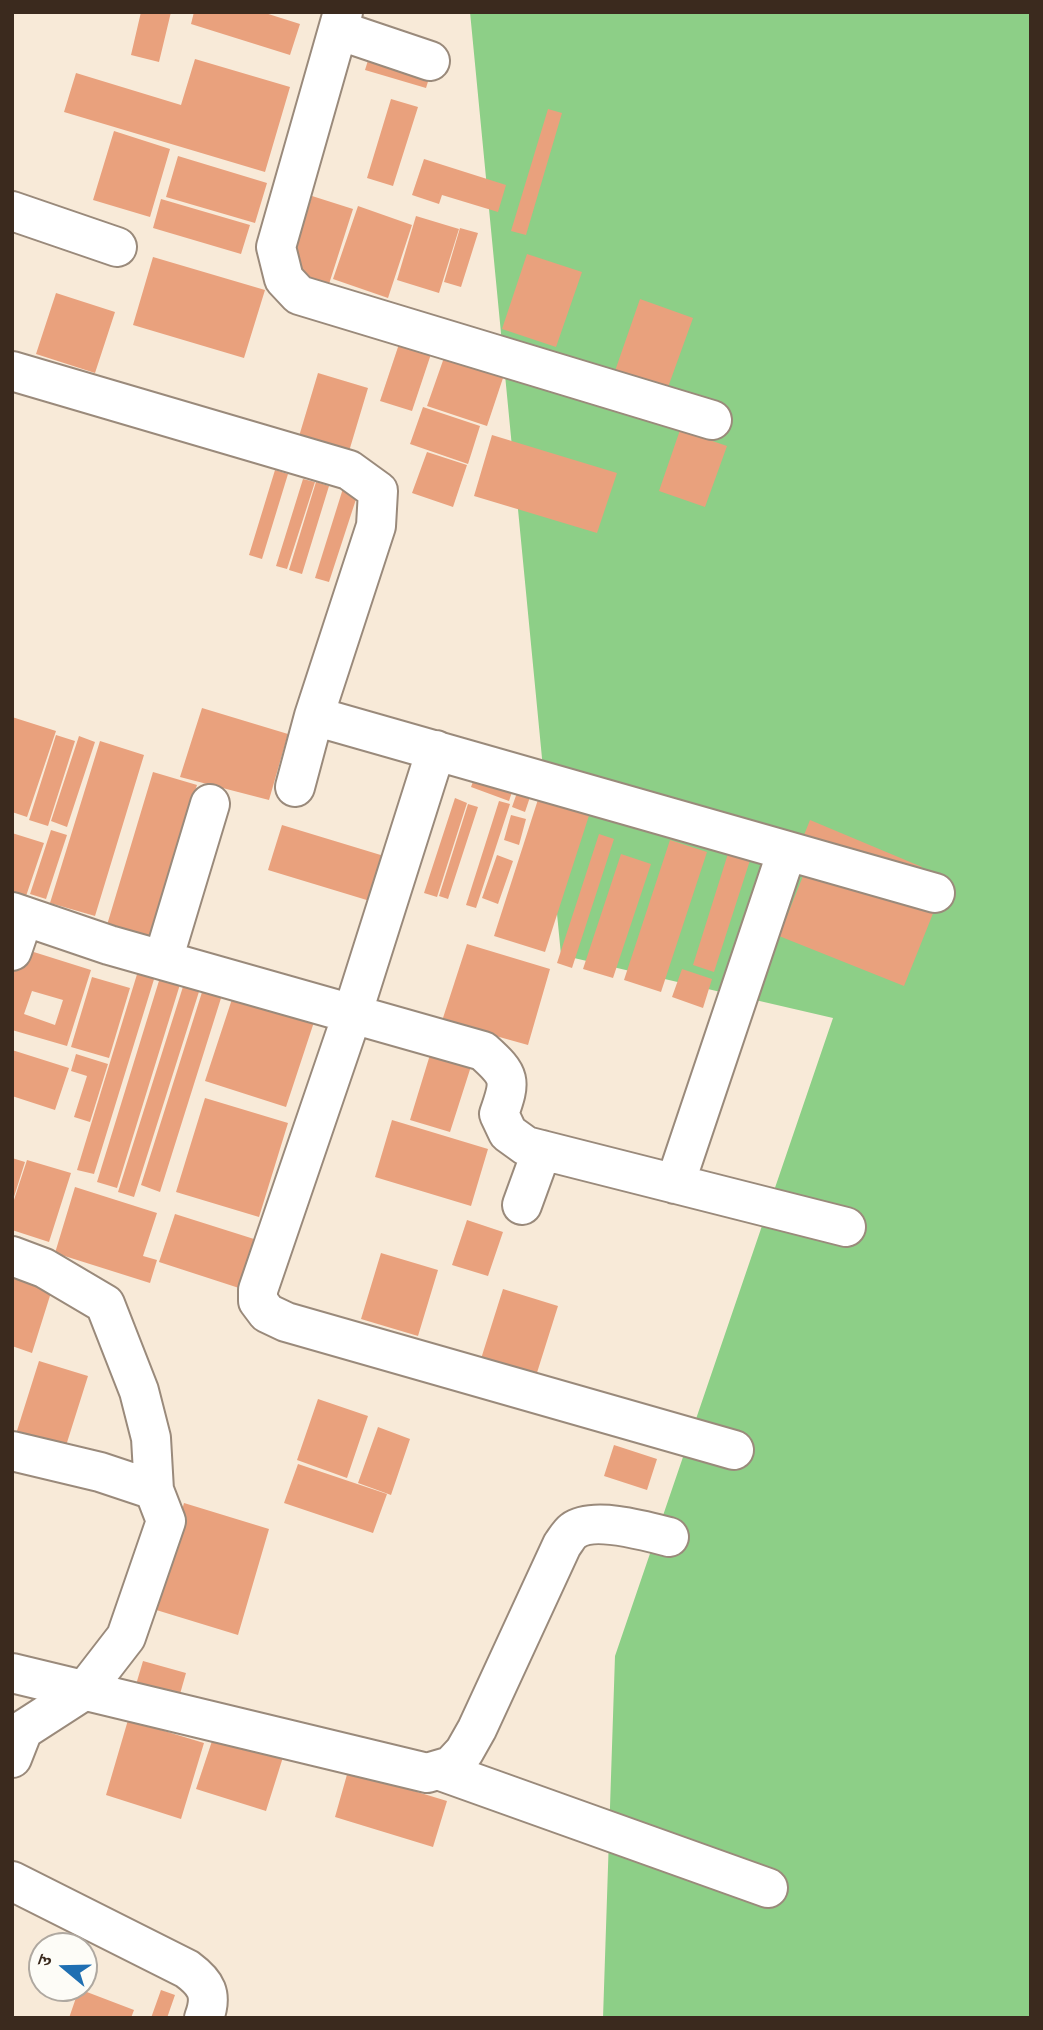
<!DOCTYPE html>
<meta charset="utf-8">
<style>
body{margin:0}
#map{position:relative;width:1043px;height:2030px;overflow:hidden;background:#f8ead8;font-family:"Libre Caslon Text","Noto Serif Devanagari",serif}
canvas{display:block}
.frame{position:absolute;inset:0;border:14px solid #3b2a1e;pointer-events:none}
.north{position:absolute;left:28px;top:1932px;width:70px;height:70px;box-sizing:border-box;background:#fdfcf7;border:2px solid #afa8a0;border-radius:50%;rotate:289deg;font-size:19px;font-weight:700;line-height:28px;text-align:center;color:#3b2a1e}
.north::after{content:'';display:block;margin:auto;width:24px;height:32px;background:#1f6fb2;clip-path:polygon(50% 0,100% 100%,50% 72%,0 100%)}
</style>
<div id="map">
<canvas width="1043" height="2030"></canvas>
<div class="frame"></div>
<div class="north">उ</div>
</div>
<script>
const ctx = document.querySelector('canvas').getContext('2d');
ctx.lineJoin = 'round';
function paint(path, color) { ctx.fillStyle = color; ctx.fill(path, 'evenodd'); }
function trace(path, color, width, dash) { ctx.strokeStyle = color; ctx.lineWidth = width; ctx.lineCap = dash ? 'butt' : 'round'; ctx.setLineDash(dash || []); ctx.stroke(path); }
paint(new Path2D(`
 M 470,12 L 1031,12 L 1031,2018 L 603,2018 L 615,1656 L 833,1018 L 561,955 Z`), '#8dcf87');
paint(new Path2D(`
 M 141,12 L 171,12 L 159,62 L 131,55 Z
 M 194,12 L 262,12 L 300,24 L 290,55 L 191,24 Z
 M 370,54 L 431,72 L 426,88 L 365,70 Z
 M 195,59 L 290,87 L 265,172 L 64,112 L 76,73 L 181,105 Z
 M 391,99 L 418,107 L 393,186 L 367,178 Z
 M 548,109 L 562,113 L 526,235 L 511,231 Z
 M 114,131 L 170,149 L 150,217 L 93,200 Z
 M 178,156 L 267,183 L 255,223 L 166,197 Z
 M 424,159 L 506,185 L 498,212 L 442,195 L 439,204 L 412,195 Z
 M 312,196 L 353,209 L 329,284 L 288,271 Z
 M 161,199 L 250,225 L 241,254 L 153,228 Z
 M 358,206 L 412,225 L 388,298 L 333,279 Z
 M 416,216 L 459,229 L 439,293 L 397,280 Z
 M 460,228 L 478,233 L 461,287 L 444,282 Z
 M 527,254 L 582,272 L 556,347 L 502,329 Z
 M 153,257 L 265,290 L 244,358 L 133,325 Z
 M 56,293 L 115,312 L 95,373 L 36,354 Z
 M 640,299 L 693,318 L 667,390 L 615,371 Z
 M 402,335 L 434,345 L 412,411 L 380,401 Z
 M 446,352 L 505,372 L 487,426 L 427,406 Z
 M 318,373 L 368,388 L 347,458 L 297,443 Z
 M 423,407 L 480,426 L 468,464 L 410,444 Z
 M 680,430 L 727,446 L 705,507 L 659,491 Z
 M 492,435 L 617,473 L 597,533 L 474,496 Z
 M 427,452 L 467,465 L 453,507 L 412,493 Z
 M 275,470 L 288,474 L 262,559 L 249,555 Z
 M 303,479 L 315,482 L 287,569 L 276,566 Z
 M 316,482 L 329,486 L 302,574 L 289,570 Z
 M 345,482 L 360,487 L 329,582 L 315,578 Z
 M 202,708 L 288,734 L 269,800 L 180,777 Z
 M 12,717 L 56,731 L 27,817 L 12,812 Z
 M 56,735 L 75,741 L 48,826 L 29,820 Z
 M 79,736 L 95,742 L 67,827 L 51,821 Z
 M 100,741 L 144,755 L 95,916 L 50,903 Z
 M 153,772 L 197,785 L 148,940 L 104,935 Z
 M 475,776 L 513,789 L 509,801 L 471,787 Z
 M 543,784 L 594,800 L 545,952 L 494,936 Z
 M 519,787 L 532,791 L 525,812 L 512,807 Z
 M 455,798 L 467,803 L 437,897 L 424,893 Z
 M 499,801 L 510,804 L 476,908 L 466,905 Z
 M 468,804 L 478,807 L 448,899 L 439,896 Z
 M 511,815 L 526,819 L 519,845 L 504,840 Z
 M 810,820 L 922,867 L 916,882 L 804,835 Z
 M 282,825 L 384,856 L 370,901 L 268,870 Z
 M 51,830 L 67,835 L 46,899 L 30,894 Z
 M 12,833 L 44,843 L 24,902 L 12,898 Z
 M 599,834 L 614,839 L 572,968 L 557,963 Z
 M 670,840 L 707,852 L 661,992 L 624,980 Z
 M 731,844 L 753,851 L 714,972 L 693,965 Z
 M 621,854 L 651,864 L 613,978 L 583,969 Z
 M 497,855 L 513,861 L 498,904 L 482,898 Z
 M 809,861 L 934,911 L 904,986 L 779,936 Z
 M 467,944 L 550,969 L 528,1045 L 442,1021 Z
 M 21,948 L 91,970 L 67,1046 L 12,1030 L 12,977 ZM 32,991 L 63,1000 L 55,1025 L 24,1014 Z
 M 142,958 L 159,963 L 94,1174 L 77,1170 Z
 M 682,969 L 712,979 L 703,1008 L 672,997 Z
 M 162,971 L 182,978 L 117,1188 L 97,1182 Z
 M 187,974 L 203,979 L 134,1197 L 118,1192 Z
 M 92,977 L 130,988 L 109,1058 L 71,1047 Z
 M 203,989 L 222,995 L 160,1192 L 141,1185 Z
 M 234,993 L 315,1019 L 286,1107 L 205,1081 Z
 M 433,1045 L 474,1057 L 450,1132 L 410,1120 Z
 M 12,1050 L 69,1068 L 55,1110 L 12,1096 Z
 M 76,1054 L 108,1064 L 90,1122 L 74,1117 L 87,1076 L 71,1071 Z
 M 205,1098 L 288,1123 L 259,1217 L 176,1192 Z
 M 392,1120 L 488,1149 L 471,1206 L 375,1177 Z
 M 12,1158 L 25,1162 L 13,1200 L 12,1199 Z
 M 27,1160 L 71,1173 L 49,1242 L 12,1230 L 12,1206 Z
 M 75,1187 L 157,1213 L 143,1256 L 157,1260 L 150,1283 L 55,1253 Z
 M 175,1214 L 254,1239 L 239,1288 L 159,1262 Z
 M 467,1220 L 503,1232 L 488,1276 L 452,1265 Z
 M 381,1253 L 438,1270 L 418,1336 L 361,1319 Z
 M 12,1270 L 54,1283 L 32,1353 L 12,1346 Z
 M 503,1289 L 558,1306 L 535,1379 L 480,1362 Z
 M 39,1361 L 88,1376 L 64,1452 L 15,1437 Z
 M 318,1399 L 368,1416 L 347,1478 L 297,1460 Z
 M 378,1427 L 410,1439 L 391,1495 L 358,1483 Z
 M 614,1445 L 657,1459 L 647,1490 L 604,1476 Z
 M 298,1464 L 387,1494 L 373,1533 L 284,1503 Z
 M 184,1503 L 269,1529 L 238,1635 L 153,1609 Z
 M 143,1661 L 186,1673 L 178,1701 L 135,1688 Z
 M 128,1720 L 204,1743 L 181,1819 L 106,1795 Z
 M 215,1732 L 284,1754 L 266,1811 L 196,1789 Z
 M 348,1771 L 447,1801 L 433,1847 L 335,1817 Z
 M 79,1989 L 134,2010 L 131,2018 L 69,2018 Z
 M 161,1990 L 175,1995 L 167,2018 L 151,2018 Z`), '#e9a17d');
const street = new Path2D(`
 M 343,12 L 276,247 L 284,279 L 299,295 L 712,420
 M 338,30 L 430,61
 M 12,211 L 117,247
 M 12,371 L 349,470 L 378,491 L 376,526 L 314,716 L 295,787
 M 314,716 L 935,893
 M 436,750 L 352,1015 L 258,1290 L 258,1301 L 267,1313 L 286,1322 L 734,1450
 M 12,912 L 109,945 L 483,1051 C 511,1076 511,1080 499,1114 L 508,1133 L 526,1146 L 846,1227
 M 12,951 L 24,916
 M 163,960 L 210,804
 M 675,1184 L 787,851
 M 522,1205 L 542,1150
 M 12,1256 L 44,1268 L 105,1304 L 139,1391 L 151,1438 L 154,1490
 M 12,1451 L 100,1472 L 154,1490 L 166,1521 L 126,1637 L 85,1690 L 23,1730 L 12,1758
 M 12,1673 L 427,1773 L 451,1766 L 464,1752 L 477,1729 L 562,1545 C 565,1541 569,1534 573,1531 C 593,1516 646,1531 669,1537
 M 438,1770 L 768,1888
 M 12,1881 L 187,1969 C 206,1983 213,1994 204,2018`);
trace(street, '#9a8a7b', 42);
trace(street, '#fff', 38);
</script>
